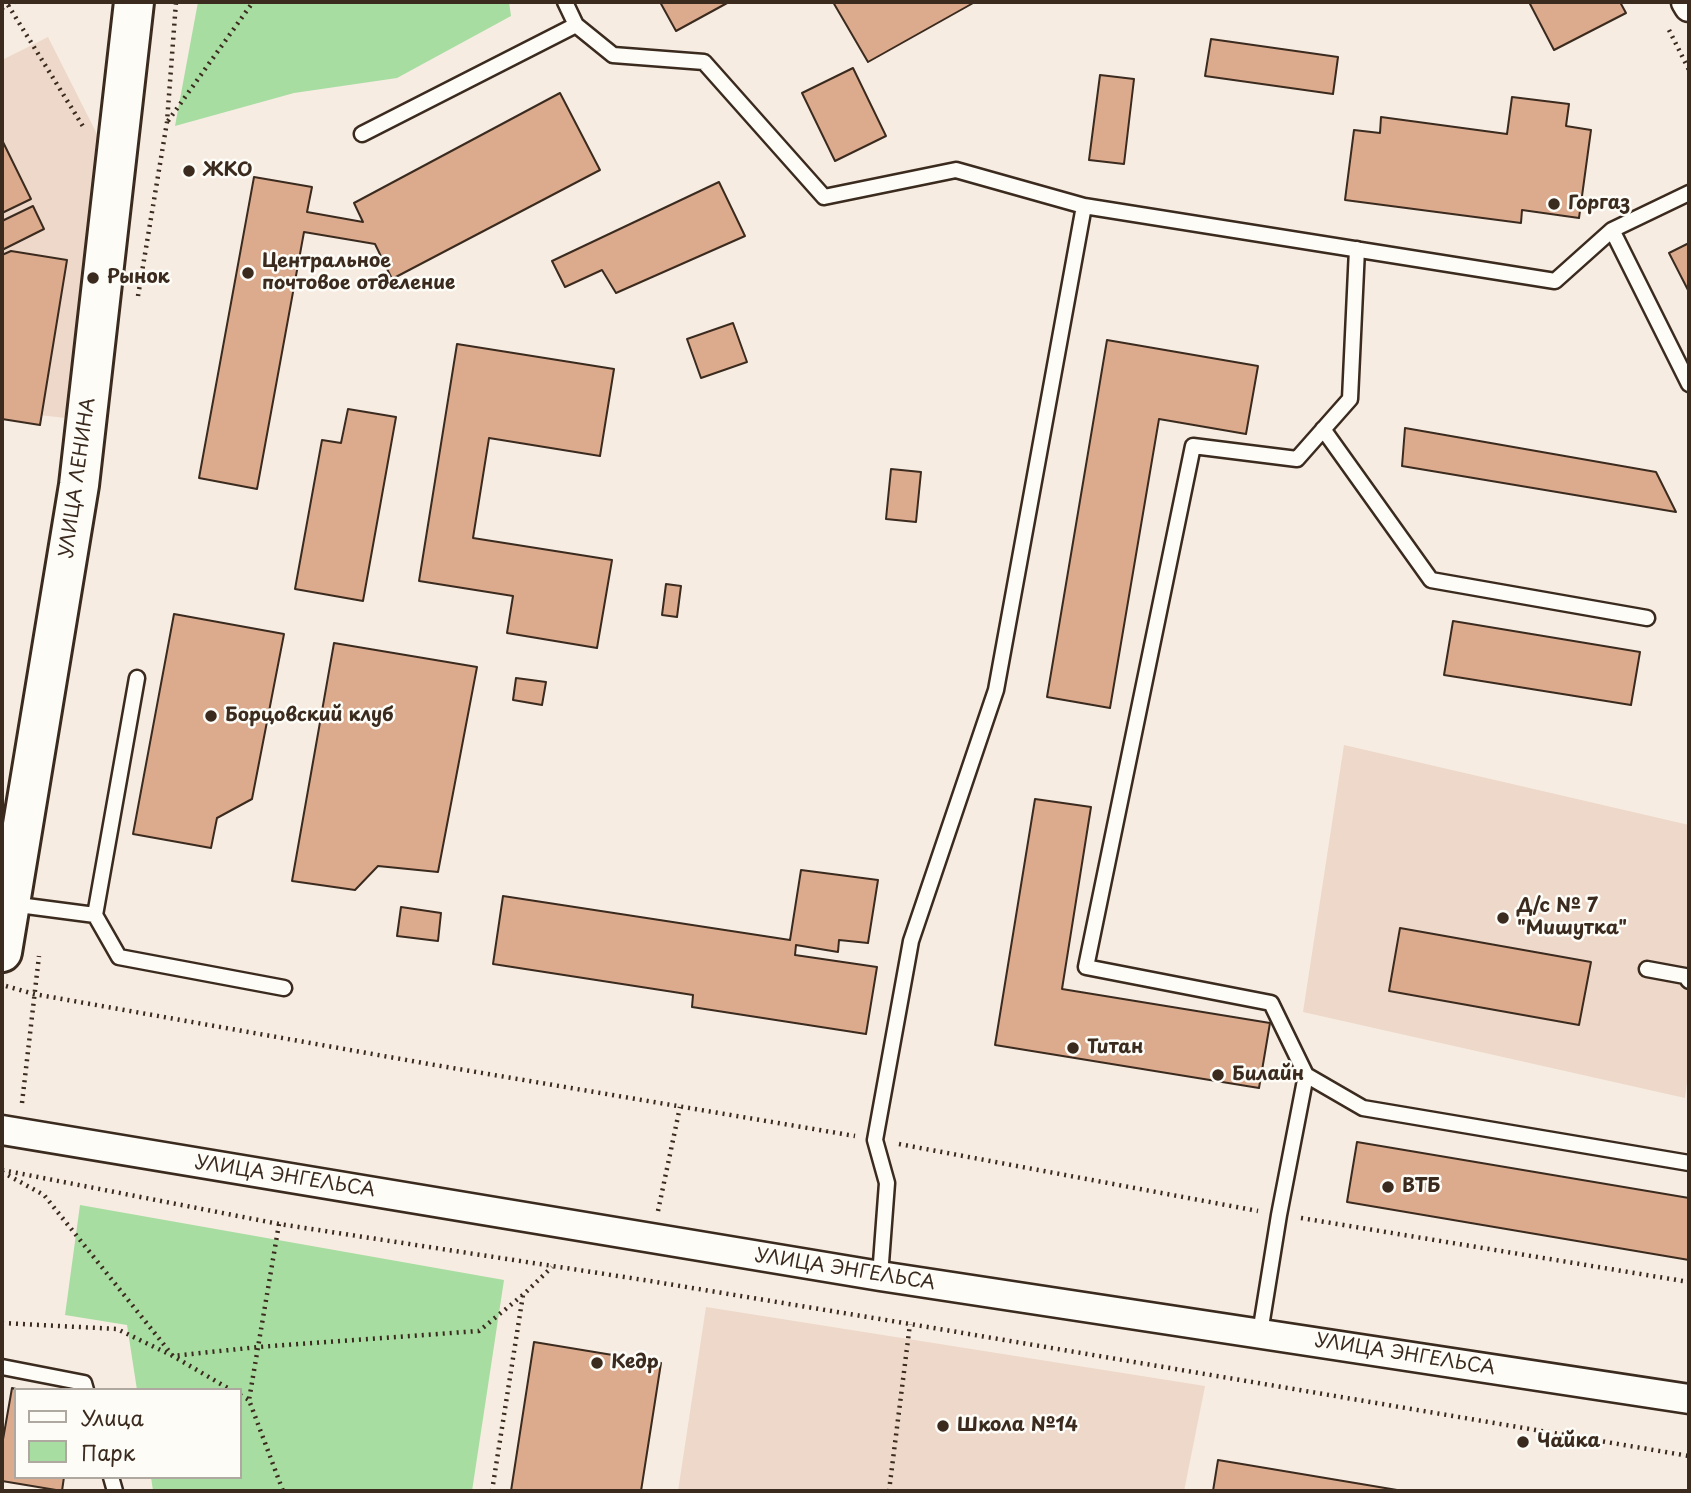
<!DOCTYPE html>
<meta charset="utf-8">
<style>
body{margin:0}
#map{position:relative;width:1691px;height:1493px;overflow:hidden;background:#f6ece2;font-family:"Playpen Sans",sans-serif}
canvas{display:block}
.frame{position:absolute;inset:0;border:4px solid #3b2a1e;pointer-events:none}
.legend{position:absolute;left:14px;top:1388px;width:228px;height:91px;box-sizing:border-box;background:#fdfcf7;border:2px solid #afa8a0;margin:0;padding:9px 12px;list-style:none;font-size:21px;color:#3b2a1e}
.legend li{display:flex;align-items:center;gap:14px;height:35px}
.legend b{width:35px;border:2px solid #afa8a0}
</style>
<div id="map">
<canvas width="1691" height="1493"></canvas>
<div class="frame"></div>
<ul class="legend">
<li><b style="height:9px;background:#fdfcf7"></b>Улица</li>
<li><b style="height:19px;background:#a7dda1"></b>Парк</li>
</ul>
</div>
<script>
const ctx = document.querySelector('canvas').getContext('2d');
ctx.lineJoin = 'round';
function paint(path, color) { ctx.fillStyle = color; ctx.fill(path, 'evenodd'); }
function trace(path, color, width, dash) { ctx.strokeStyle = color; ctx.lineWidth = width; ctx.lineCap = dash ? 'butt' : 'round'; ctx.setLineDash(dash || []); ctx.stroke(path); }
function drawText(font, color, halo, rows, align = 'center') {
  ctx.font = font + ' "Playpen Sans",sans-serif'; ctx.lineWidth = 5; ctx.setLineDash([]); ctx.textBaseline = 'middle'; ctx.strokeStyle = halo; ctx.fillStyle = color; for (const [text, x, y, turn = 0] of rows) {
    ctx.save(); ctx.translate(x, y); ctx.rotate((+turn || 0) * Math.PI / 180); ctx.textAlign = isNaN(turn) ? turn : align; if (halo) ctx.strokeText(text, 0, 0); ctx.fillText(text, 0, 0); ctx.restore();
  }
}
paint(new Path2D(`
 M 48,37 L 104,148 L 66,418 L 2,411 L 2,60 Z
 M 1344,745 L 1689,825 L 1689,1067 L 1685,1098 L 1303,1012 Z
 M 706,1307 L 1205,1386 L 1184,1491 L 678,1491 Z`), '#eed8c9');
paint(new Path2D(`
 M 198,2 L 509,2 L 511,16 L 397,78 L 294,93 L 175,126 Z
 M 80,1205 L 504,1280 L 472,1491 L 153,1491 L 151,1477 L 240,1477 L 240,1390 L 137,1390 L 127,1325 L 65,1315 Z`), '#a7dda1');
const building = new Path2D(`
 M 660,2 L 729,2 L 676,31 Z
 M 833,2 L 975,2 L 868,62 Z
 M 1529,2 L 1620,2 L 1626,13 L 1554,50 Z
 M 1211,39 L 1338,57 L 1333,94 L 1205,76 Z
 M 853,68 L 886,136 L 835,161 L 802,93 Z
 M 1100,75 L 1134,79 L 1124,164 L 1089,160 Z
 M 560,93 L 600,170 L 392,279 L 375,244 L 304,232 L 257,489 L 199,478 L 254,177 L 312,187 L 307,212 L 363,222 L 354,203 Z
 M 1512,97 L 1569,104 L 1566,126 L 1591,130 L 1579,218 L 1522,210 L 1521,223 L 1345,200 L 1354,130 L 1380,133 L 1381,117 L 1507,134 Z
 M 2,140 L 31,199 L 2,213 Z
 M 719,182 L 745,236 L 616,293 L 602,270 L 565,287 L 552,261 Z
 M 33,206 L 44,229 L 2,250 L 2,221 Z
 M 1689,243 L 1689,292 L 1669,253 Z
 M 11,251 L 67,260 L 40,425 L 2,419 L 2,255 Z
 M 733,323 L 747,362 L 701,378 L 687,339 Z
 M 1107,340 L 1258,366 L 1246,434 L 1159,419 L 1110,708 L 1047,697 Z
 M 457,344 L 614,369 L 600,456 L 489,438 L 473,538 L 612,560 L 597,648 L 507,633 L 513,596 L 419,581 Z
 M 348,409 L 396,417 L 363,601 L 295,589 L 322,440 L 341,443 Z
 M 1405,428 L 1656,472 L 1676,512 L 1402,466 Z
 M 891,469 L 921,472 L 916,522 L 886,519 Z
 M 666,584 L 681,586 L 677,617 L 662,615 Z
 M 174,614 L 284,634 L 252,799 L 217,818 L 211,848 L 133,834 Z
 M 1453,621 L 1640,652 L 1631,705 L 1444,675 Z
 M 334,643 L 477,667 L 438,872 L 378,866 L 355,890 L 292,881 Z
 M 516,678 L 546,682 L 542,705 L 513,700 Z
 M 1035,799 L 1091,807 L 1062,989 L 1270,1023 L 1259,1088 L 995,1045 Z
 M 801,870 L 878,880 L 868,943 L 839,940 L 838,952 L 796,945 L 795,955 L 877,967 L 866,1034 L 692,1007 L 693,995 L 493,964 L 503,896 L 790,940 Z
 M 401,907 L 441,913 L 438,941 L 397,936 Z
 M 1400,928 L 1591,962 L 1579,1025 L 1389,991 Z
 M 1357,1142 L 1689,1198 L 1689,1260 L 1347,1202 Z
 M 534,1342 L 661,1363 L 641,1491 L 511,1491 Z
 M 12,1388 L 20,1390 L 16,1390 L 16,1477 L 64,1477 L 62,1491 L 2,1481 L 2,1445 Z
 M 1218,1460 L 1403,1491 L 1213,1491 Z`);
paint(building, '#dcab8e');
trace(building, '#3b2a1e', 2);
const service = new Path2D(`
 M 565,2 L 576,25 L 613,55 L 704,62 L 824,197 L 956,170 L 1084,206 L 1555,281 L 1612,230 L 1689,193
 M 362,134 L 576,25
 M 1612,230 L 1689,384
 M 1323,429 L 1431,580 L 1647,618
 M 11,904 L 95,915 L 137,678
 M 95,915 L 119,957 L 284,988
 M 1647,969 L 1685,976 L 1689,981
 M 1306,1075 L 1271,1003 L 1086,967 L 1193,446 L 1297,459 L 1350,399 L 1357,249
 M 880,1276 L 887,1183 L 875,1140 L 911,941 L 996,690 L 1084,206
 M 1260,1333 L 1279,1215 L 1306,1075 L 1363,1108 L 1689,1163
 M 2,1367 L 84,1383 L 86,1390
 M 111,1477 L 115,1491`);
const minor = new Path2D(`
 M 1686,2 L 1689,7
 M 2,1130 L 880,1276 L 1689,1399`);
const primary = new Path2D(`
 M 2,952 L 79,485 L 134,2`);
trace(service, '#3b2a1e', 19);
trace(minor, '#3b2a1e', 33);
trace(primary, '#3b2a1e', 44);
trace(new Path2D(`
 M 8,5 L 84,128
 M 2,8 L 15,2
 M 1669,30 L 1689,70
 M 168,121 L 253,2
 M 138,296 L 167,122 L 176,2
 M 6,986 L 34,994 L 429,1064 L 855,1136
 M 22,1103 L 39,956
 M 899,1144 L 1258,1211
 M 2,1170 L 279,1224 L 644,1280 L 910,1324 L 1689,1456
 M 2,1172 L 44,1195 L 173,1356 L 231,1390
 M 658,1211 L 680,1107
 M 1301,1218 L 1689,1282
 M 279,1224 L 249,1400 L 283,1491
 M 2,1323 L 117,1329 L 173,1356 L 258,1347 L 479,1331 L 524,1294 L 552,1267
 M 240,1395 L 249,1400
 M 492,1491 L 523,1295
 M 889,1491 L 910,1324`), '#3b2a1e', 4.5, [2, 5]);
trace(service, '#fdfcf7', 14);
trace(minor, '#fdfcf7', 28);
trace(primary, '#fdfcf7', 38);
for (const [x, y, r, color] of [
 [189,171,7,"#3b2a1e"],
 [1554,204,7,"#3b2a1e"],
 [248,273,7,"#3b2a1e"],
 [93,278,7,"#3b2a1e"],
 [211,716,7,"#3b2a1e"],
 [1503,918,7,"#3b2a1e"],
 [1073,1048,7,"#3b2a1e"],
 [1218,1075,7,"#3b2a1e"],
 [1388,1187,7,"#3b2a1e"],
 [597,1363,7,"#3b2a1e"],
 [943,1426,7,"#3b2a1e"],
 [1523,1442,7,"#3b2a1e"]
]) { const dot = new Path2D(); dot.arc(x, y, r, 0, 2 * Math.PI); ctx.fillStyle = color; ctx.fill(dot); trace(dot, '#fdfcf7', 2.5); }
drawText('bold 19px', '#3b2a1e', '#fdfcf7', [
 ["ЖКО",203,171],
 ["Горгаз",1568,204],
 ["Центральное",262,262],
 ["почтовое отделение",262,284],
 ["Рынок",107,278],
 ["Борцовский клуб",225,716],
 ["Д/с № 7",1517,907],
 ["\"Мишутка\"",1517,929],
 ["Титан",1087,1048],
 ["Билайн",1232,1075],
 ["ВТБ",1402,1187],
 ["Кедр",611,1363],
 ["Школа №14",957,1426],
 ["Чайка",1537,1442]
], 'left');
drawText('19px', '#3b2a1e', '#fdfcf7', [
 ["УЛИЦА ЛЕНИНА",78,478,-82],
 ["УЛИЦА ЭНГЕЛЬСА",285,1177,9],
 ["УЛИЦА ЭНГЕЛЬСА",845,1270,9],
 ["УЛИЦА ЭНГЕЛЬСА",1405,1355,9]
]);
</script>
